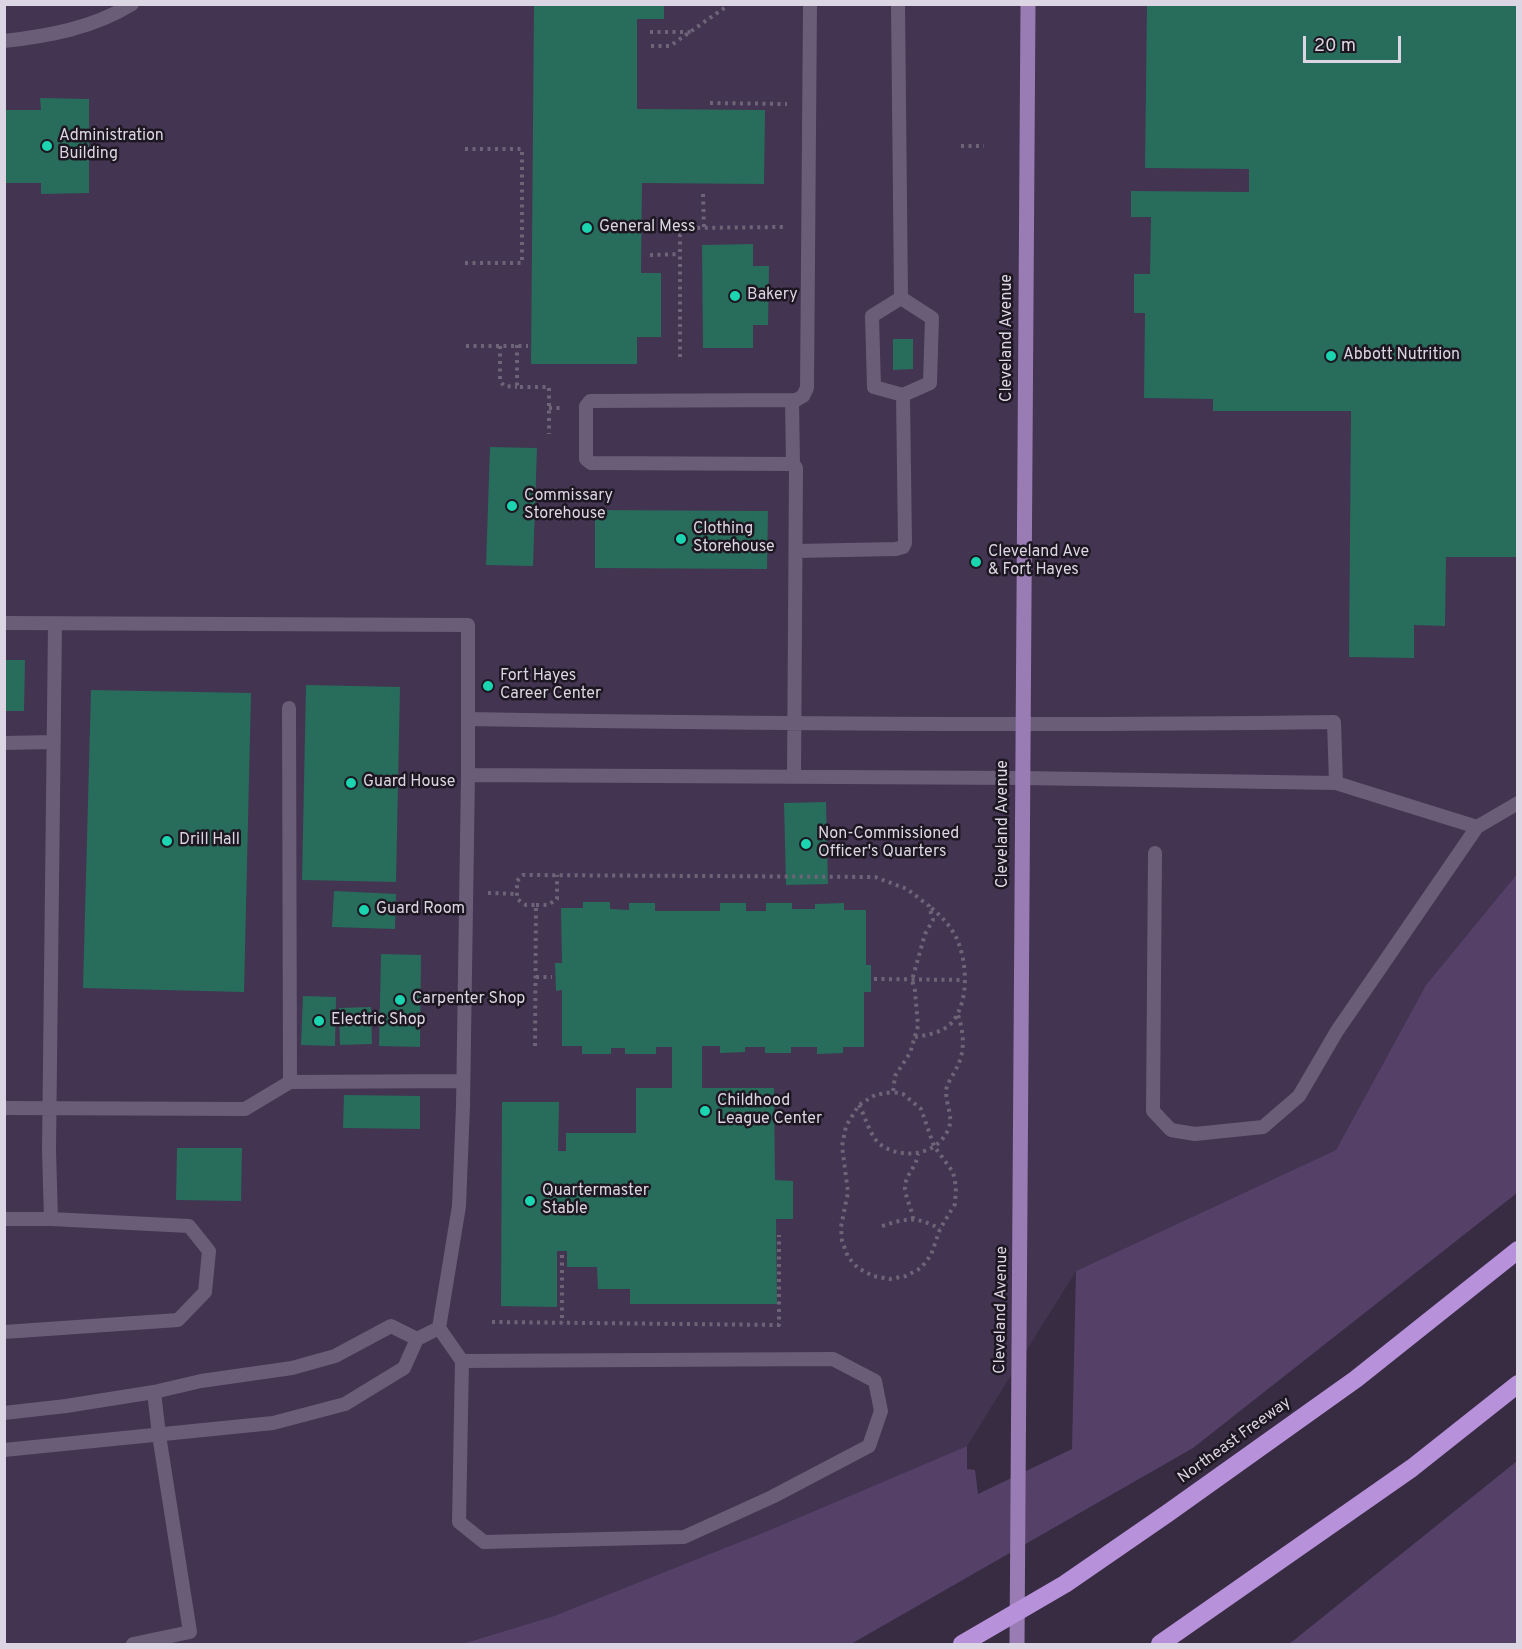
<!DOCTYPE html>
<style>
body{margin:0}
#map{position:relative;width:1522px;height:1649px;overflow:hidden;background:#382c43;font-family:Overpass,sans-serif}
canvas{display:block}
.frame{position:absolute;inset:0;border:6px solid #dcd5e3;pointer-events:none}
.scale{position:absolute;left:1303px;top:36px;width:98px;height:27px;box-sizing:border-box;border:3px solid #dcd5e3;border-top:0;padding-left:8px;font-size:18px;line-height:21px;white-space:nowrap;color:#dcd5e3;-webkit-text-stroke:4px #1d1722;paint-order:stroke}
</style>
<div id="map">
<canvas width="1522" height="1649"></canvas>
<div class="frame"></div>
<div class="scale">20 m</div>
</div>
<script>
const ctx = document.querySelector('canvas').getContext('2d');
ctx.lineJoin = 'round';
function paint(path, color) { ctx.fillStyle = color; ctx.fill(path, 'evenodd'); }
function trace(path, color, width, dash) { ctx.strokeStyle = color; ctx.lineWidth = width; ctx.lineCap = dash ? 'butt' : 'round'; ctx.setLineDash(dash || []); ctx.stroke(path); }
function drawText(font, color, halo, rows, align = 'center') {
  ctx.font = font + ' Overpass,sans-serif'; ctx.lineWidth = 5; ctx.setLineDash([]); ctx.textBaseline = 'middle'; ctx.strokeStyle = halo; ctx.fillStyle = color; for (const [text, x, y, turn = 0] of rows) {
    ctx.save(); ctx.translate(x, y); ctx.rotate((+turn || 0) * Math.PI / 180); ctx.textAlign = isNaN(turn) ? turn : align; if (halo) ctx.strokeText(text, 0, 0); ctx.fillText(text, 0, 0); ctx.restore();
  }
}
paint(new Path2D(`
 M 5,5 L 1517,5 L 1517,874 L 1426,985 L 1336,1150 L 1076,1271 L 967,1446 L 765,1532 L 554,1616 L 462,1644 L 5,1644 Z`), '#433451');
paint(new Path2D(`
 M 1517,874 L 1517,1193 L 1193,1448 L 851,1644 L 462,1644 L 554,1616 L 765,1532 L 967,1446 L 967,1469 L 975,1470 L 978,1494 L 1072,1449 L 1076,1271 L 1336,1150 L 1426,985 Z
 M 1517,1461 L 1517,1644 L 1288,1644 L 1293,1641 Z`), '#554068');
paint(new Path2D(`
 M 534,4 L 664,4 L 664,19 L 637,19 L 637,109 L 765,110 L 764,184 L 642,183 L 641,273 L 661,273 L 661,337 L 637,337 L 637,364 L 531,364 Z
 M 1147,4 L 1518,4 L 1518,557 L 1446,557 L 1445,626 L 1414,625 L 1414,658 L 1349,657 L 1351,411 L 1213,411 L 1213,399 L 1144,398 L 1145,313 L 1134,313 L 1134,274 L 1150,274 L 1151,217 L 1131,217 L 1131,191 L 1249,192 L 1249,169 L 1145,168 Z
 M 40,98 L 89,99 L 89,193 L 41,194 L 41,183 L 4,183 L 4,110 L 41,110 Z
 M 753,244 L 753,266 L 769,266 L 768,325 L 753,325 L 753,348 L 703,348 L 702,245 Z
 M 893,339 L 913,339 L 913,369 L 893,370 Z
 M 490,447 L 537,448 L 533,566 L 486,565 Z
 M 595,510 L 768,511 L 767,569 L 595,568 Z
 M 4,660 L 25,660 L 24,711 L 4,711 Z
 M 306,685 L 400,687 L 396,882 L 302,880 Z
 M 91,690 L 251,693 L 244,992 L 83,988 Z
 M 826,802 L 828,884 L 786,885 L 784,803 Z
 M 334,891 L 396,894 L 395,929 L 332,927 Z
 M 583,902 L 610,902 L 610,909 L 629,910 L 629,903 L 655,903 L 655,911 L 720,911 L 720,903 L 746,903 L 746,911 L 766,911 L 766,903 L 792,903 L 792,909 L 815,909 L 815,904 L 844,903 L 844,910 L 866,910 L 866,965 L 871,965 L 871,992 L 864,992 L 864,1047 L 843,1047 L 843,1053 L 817,1054 L 817,1047 L 791,1047 L 791,1053 L 765,1053 L 765,1047 L 745,1047 L 745,1052 L 720,1053 L 720,1046 L 702,1046 L 702,1088 L 774,1088 L 775,1180 L 793,1181 L 793,1219 L 776,1219 L 777,1304 L 630,1304 L 630,1289 L 598,1289 L 597,1267 L 567,1267 L 567,1251 L 557,1251 L 557,1307 L 501,1306 L 502,1102 L 559,1102 L 558,1151 L 566,1151 L 566,1133 L 636,1133 L 636,1088 L 672,1088 L 672,1047 L 656,1047 L 656,1054 L 625,1054 L 625,1048 L 611,1048 L 611,1054 L 582,1054 L 582,1046 L 562,1046 L 562,990 L 556,991 L 555,963 L 562,963 L 561,908 L 583,908 Z
 M 381,954 L 421,955 L 420,1047 L 379,1046 Z
 M 303,996 L 336,997 L 335,1046 L 301,1045 Z
 M 371,1007 L 372,1044 L 340,1045 L 339,1008 Z
 M 344,1095 L 420,1096 L 420,1129 L 343,1128 Z
 M 177,1148 L 242,1148 L 241,1201 L 176,1200 Z`), '#286c5c');
trace(new Path2D(`
 M 650,32 L 691,32
 M 651,46 L 670,46 L 727,6
 M 710,103 L 787,104
 M 961,146 L 984,146
 M 465,149 L 522,149 L 522,263 L 465,263
 M 703,194 L 704,228
 M 650,255 L 680,254
 M 517,345 L 517,387 L 549,387 L 549,434
 M 466,346 L 528,346
 M 500,346 L 500,381 L 504,386 L 517,387
 M 680,357 L 680,235 L 686,228 L 784,227
 M 549,408 L 564,408
 M 488,893 L 517,894
 M 536,905 L 548,905 L 557,899 L 557,875
 M 536,977 L 552,977
 M 874,979 L 964,980
 M 915,1037 C 928,1035 945,1032 953,1021 C 970,999 967,958 955,935 C 948,923 940,915 930,907
 M 535,1046 L 536,905 L 526,905 L 517,899 L 517,881 L 523,875 L 875,877 L 907,889 L 929,906 L 933,920 L 925,934 L 912,980 L 915,991 L 918,1026 L 910,1053 L 895,1076 L 893,1092 L 875,1095 L 859,1105 L 846,1126 L 842,1146 L 848,1192 L 841,1227 L 842,1241 L 848,1257 L 858,1268 L 873,1276 L 890,1279 L 906,1276 L 921,1268 L 931,1255 L 940,1229 L 955,1204 L 956,1187 L 953,1172 L 934,1146 L 921,1109 L 903,1094 L 893,1092
 M 859,1105 C 866,1118 870,1137 881,1145 C 903,1160 937,1155 948,1130 C 955,1116 943,1101 947,1086 C 950,1079 955,1072 958,1065 C 966,1048 963,1029 957,1012
 M 913,1219 C 912,1209 904,1194 905,1186 C 906,1174 916,1168 918,1154
 M 882,1226 C 907,1218 916,1216 940,1229
 M 562,1255 L 562,1323
 M 492,1322 L 779,1325 L 779,1235`), '#6e6478', 4, [3, 4.5]);
trace(new Path2D(`
 M 4,41 C 49,36 93,28 132,4
 M 901,298 L 872,316 L 874,387 L 903,395
 M 792,400 L 793,464
 M 796,551 L 896,549 L 903,547 L 905,543 L 903,395 L 930,383 L 932,318 L 901,298 L 898,4
 M 4,623 L 468,625 L 468,775 L 463,1106 L 459,1206 L 439,1328 L 462,1361 L 833,1359 L 875,1381 L 881,1411 L 869,1446 L 772,1497 L 684,1537 L 484,1542 L 459,1522 L 462,1361
 M 468,719 C 757,724 1045,726 1334,722 L 1336,783
 M 4,743 L 53,742
 M 468,775 L 1022,778 L 1336,783 L 1477,827 L 1337,1031 L 1299,1096 L 1263,1127 L 1195,1134 L 1171,1130 L 1153,1111 L 1155,853
 M 794,777 L 796,468 L 793,464 L 591,463 L 586,459 L 586,406 L 590,401 L 796,400 L 803,396 L 807,388 L 810,4
 M 1477,827 L 1518,803
 M 290,1082 L 463,1081
 M 4,1108 L 245,1109 L 290,1082 L 289,708
 M 4,1219 L 51,1219 L 189,1226 L 209,1251 L 205,1292 L 178,1320 L 4,1332
 M 51,1219 L 49,1150 L 55,624
 M 4,1413 L 66,1406 L 154,1392 L 201,1381 L 292,1368 L 335,1356 L 391,1326 L 417,1339
 M 4,1450 L 273,1423 L 345,1404 L 404,1368 L 417,1339 L 439,1328
 M 133,1644 L 190,1632 L 159,1435 L 154,1392`), '#6a5d77', 14);
trace(new Path2D(`
 M 1017,1644 L 1028,4`), '#997cb3', 15);
trace(new Path2D(`
 M 962,1644 L 1065,1584 L 1168,1513 L 1356,1379 L 1518,1250
 M 1160,1644 L 1412,1468 L 1518,1384`), '#b891db', 18);
for (const [x, y, r, color] of [
 [47,146,6,"#1bd5b1"],
 [587,228,6,"#1bd5b1"],
 [735,296,6,"#1bd5b1"],
 [1331,356,6,"#1bd5b1"],
 [512,506,6,"#1bd5b1"],
 [681,539,6,"#1bd5b1"],
 [976,562,6,"#1bd5b1"],
 [488,686,6,"#1bd5b1"],
 [351,783,6,"#1bd5b1"],
 [167,841,6,"#1bd5b1"],
 [806,844,6,"#1bd5b1"],
 [364,910,6,"#1bd5b1"],
 [400,1000,6,"#1bd5b1"],
 [319,1021,6,"#1bd5b1"],
 [705,1111,6,"#1bd5b1"],
 [530,1201,6,"#1bd5b1"]
]) { const dot = new Path2D(); dot.arc(x, y, r, 0, 2 * Math.PI); ctx.fillStyle = color; ctx.fill(dot); trace(dot, '#1d1722', 2); }
drawText('16px', '#dcd5e3', '#1d1722', [
 ["Administration",59,137],
 ["Building",59,155],
 ["General Mess",599,228],
 ["Bakery",747,296],
 ["Abbott Nutrition",1343,356],
 ["Commissary",524,497],
 ["Storehouse",524,515],
 ["Clothing",693,530],
 ["Storehouse",693,548],
 ["Cleveland Ave",988,553],
 ["& Fort Hayes",988,571],
 ["Fort Hayes",500,677],
 ["Career Center",500,695],
 ["Guard House",363,783],
 ["Non-Commissioned",818,835],
 ["Officer's Quarters",818,853],
 ["Drill Hall",179,841],
 ["Guard Room",376,910],
 ["Carpenter Shop",412,1000],
 ["Electric Shop",331,1021],
 ["Childhood",717,1102],
 ["League Center",717,1120],
 ["Quartermaster",542,1192],
 ["Stable",542,1210]
], 'left');
drawText('16px', '#dcd5e3', '#1d1722', [
 ["Cleveland Avenue",1008,338,-90],
 ["Cleveland Avenue",1004,824,-90],
 ["Cleveland Avenue",1002,1310,-89],
 ["Northeast Freeway",1235,1441,-36]
]);
</script>
